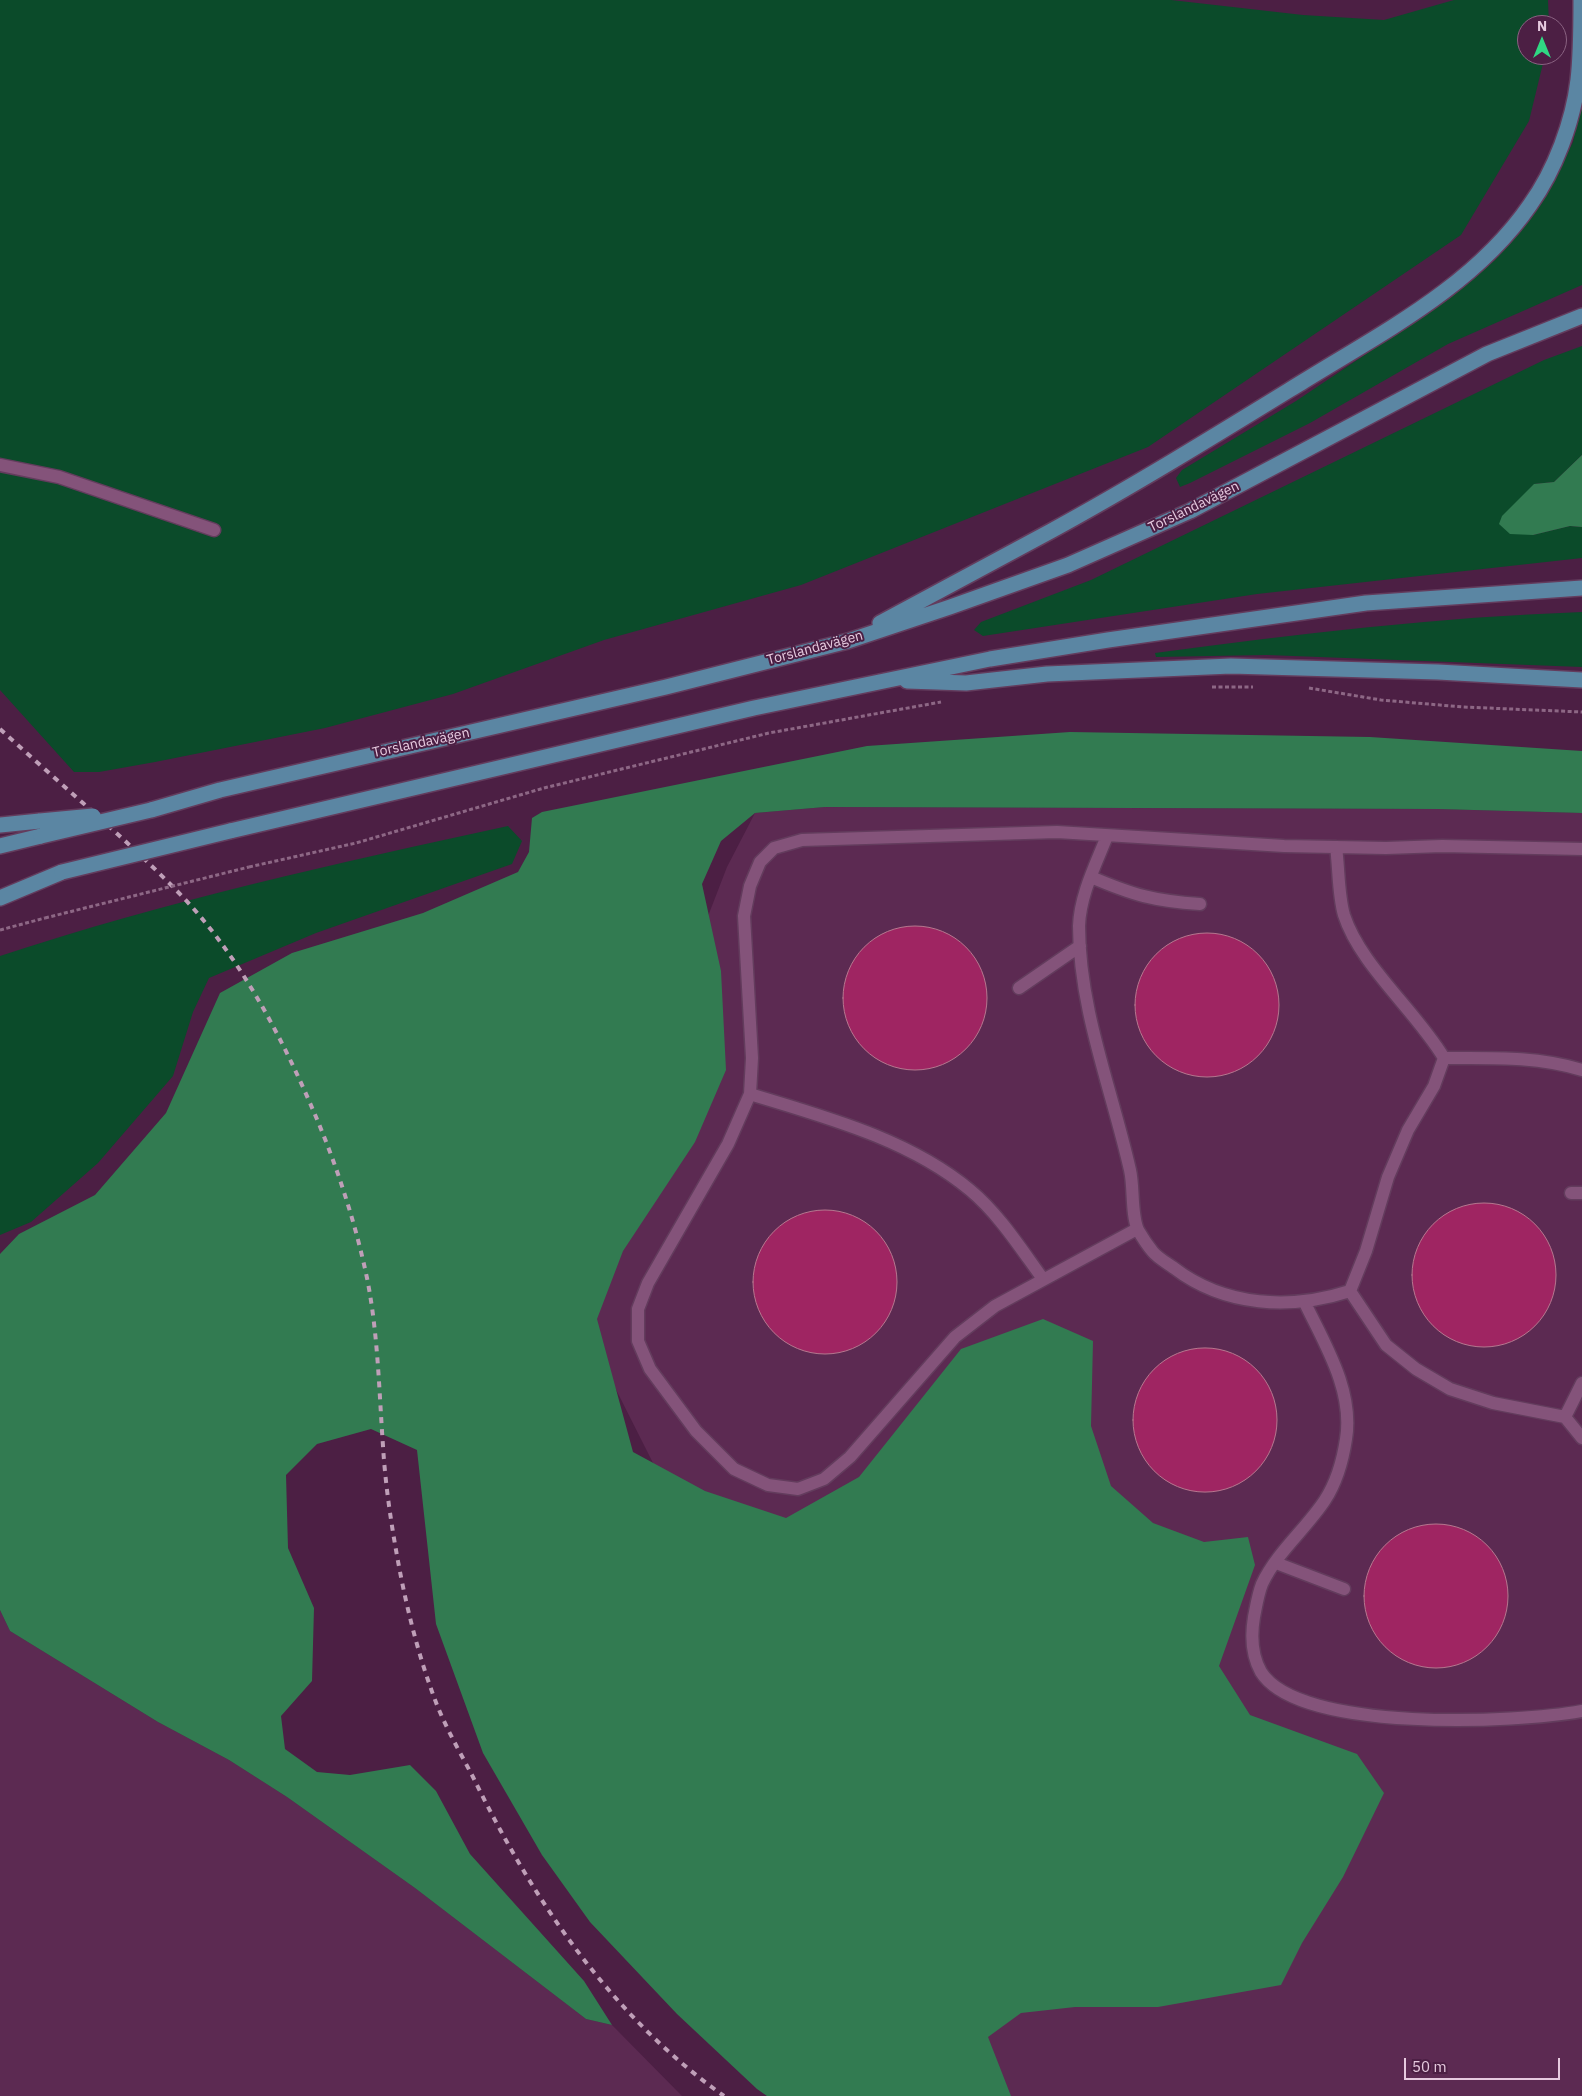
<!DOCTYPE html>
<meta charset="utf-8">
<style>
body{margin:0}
#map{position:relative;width:1582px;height:2096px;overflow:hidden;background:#4c1f44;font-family:"IBM Plex Sans",sans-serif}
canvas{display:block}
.north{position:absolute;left:1517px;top:15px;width:50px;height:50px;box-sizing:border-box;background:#4c1f44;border:1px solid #8a6382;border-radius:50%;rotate:0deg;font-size:14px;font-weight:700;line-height:20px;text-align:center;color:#e6cadf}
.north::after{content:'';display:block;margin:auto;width:18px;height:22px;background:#30d883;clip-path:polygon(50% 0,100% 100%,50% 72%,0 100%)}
.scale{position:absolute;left:1404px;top:2058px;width:156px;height:22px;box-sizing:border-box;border:2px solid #e6cadf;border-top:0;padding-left:6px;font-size:15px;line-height:18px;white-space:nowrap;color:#e6cadf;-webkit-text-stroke:4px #4c1f44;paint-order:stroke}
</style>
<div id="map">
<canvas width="1582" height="2096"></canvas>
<div class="north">N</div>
<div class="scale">50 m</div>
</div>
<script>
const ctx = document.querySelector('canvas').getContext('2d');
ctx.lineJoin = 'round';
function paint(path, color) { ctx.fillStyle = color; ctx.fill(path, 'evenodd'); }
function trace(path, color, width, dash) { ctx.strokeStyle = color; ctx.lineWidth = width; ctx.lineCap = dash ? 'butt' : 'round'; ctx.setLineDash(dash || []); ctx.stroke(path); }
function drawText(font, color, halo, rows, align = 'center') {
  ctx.font = font + ' "IBM Plex Sans",sans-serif'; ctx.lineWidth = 4; ctx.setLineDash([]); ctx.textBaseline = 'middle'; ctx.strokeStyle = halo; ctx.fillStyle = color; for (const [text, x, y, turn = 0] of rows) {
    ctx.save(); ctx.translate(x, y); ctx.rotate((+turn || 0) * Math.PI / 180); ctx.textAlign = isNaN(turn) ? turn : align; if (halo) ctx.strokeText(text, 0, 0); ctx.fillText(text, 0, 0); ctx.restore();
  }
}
paint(new Path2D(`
 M 825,807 L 1437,809 L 1582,813 L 1582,2096 L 1007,2096 L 717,1590 L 582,1322 L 683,981 L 727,867 L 755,813 Z
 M 0,1610 L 10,1631 L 158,1722 L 229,1760 L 287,1797 L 415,1888 L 586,2019 L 612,2025 L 682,2096 L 0,2096 Z`), '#5c2a52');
paint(new Path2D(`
 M 0,0 L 1171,0 L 1303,15 L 1384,20 L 1454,0 L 1548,0 L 1549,25 L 1527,25 L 1527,55 L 1545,55 L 1529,121 L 1461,235 L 1148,447 L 801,585 L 604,640 L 453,694 L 325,728 L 155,762 L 99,772 L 74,772 L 0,690 Z
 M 1582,101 L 1582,285 L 1448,344 L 1310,423 L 1190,483 L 1180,487 L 1176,478 L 1182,470 L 1296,401 L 1433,309 L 1495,260 L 1544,199 L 1573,142 Z
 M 1582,346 L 1582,455 L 1554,482 L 1534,484 L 1533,535 L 1570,526 L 1582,527 L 1582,558 L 1257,594 L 983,636 L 974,630 L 981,622 L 1091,580 L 1544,360 Z
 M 1582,612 L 1582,667 L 1267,655 L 1156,657 L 1155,653 C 1297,634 1439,617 1582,612 Z
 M 508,826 L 522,841 L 512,864 L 316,933 L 209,978 L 193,1012 L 173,1076 L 98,1163 L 31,1222 L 0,1235 L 0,956 C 166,901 337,863 508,826 Z`), '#0b4b2a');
paint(new Path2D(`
 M 1582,455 L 1582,527 L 1570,526 L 1533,535 L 1510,534 L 1499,524 L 1502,516 L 1534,484 L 1554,482 Z
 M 1070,732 L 1370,737 L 1582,751 L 1582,813 L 1437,809 L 825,807 L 755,813 L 721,841 L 702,884 L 721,971 L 726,1070 L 695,1142 L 623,1251 L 597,1319 L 633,1452 L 705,1491 L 786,1518 L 859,1477 L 961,1349 L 1043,1319 L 1093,1341 L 1091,1426 L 1111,1486 L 1153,1523 L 1204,1542 L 1248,1537 L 1255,1565 L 1219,1666 L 1250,1715 L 1357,1754 L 1384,1793 L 1343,1877 L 1302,1943 L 1281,1985 L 1158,2007 L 1075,2007 L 1021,2013 L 988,2037 L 1011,2096 L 767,2096 L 757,2089 L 677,2014 L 590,1922 L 542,1855 L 483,1753 L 436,1624 L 417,1450 L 371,1429 L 317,1444 L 286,1475 L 288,1548 L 314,1608 L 312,1681 L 281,1716 L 285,1749 L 317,1772 L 350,1775 L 410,1765 L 436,1791 L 470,1854 L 584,1981 L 612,2025 L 586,2019 L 415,1888 L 287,1797 L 229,1760 L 158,1722 L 10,1631 L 0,1610 L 0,1254 L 19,1234 L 95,1195 L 166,1113 L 220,993 L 292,953 L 423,913 L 518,872 L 529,852 L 532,818 L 542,812 L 867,746 Z`), '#327b51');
const building = new Path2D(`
 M843 998a72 72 0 1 1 144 0a72 72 0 1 1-144 0Z
 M1135 1005a72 72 0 1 1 144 0a72 72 0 1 1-144 0Z
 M1412 1275a72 72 0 1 1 144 0a72 72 0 1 1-144 0Z
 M753 1282a72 72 0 1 1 144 0a72 72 0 1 1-144 0Z
 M1133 1420a72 72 0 1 1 144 0a72 72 0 1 1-144 0Z
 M1364 1596a72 72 0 1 1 144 0a72 72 0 1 1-144 0Z`);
paint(building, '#9f2562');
trace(building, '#b6778f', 1);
const lane = new Path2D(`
 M 0,465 L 59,477 L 214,530
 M 1107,836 C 1096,864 1080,895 1079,926 C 1079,1009 1112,1090 1130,1170 C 1134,1187 1131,1215 1138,1230 C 1142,1237 1148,1246 1153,1252 C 1158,1258 1167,1263 1174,1268 C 1225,1307 1291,1310 1350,1291 L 1366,1251 L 1388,1177 L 1408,1130 L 1434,1086 L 1444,1058 C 1416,1011 1360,965 1344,915 C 1338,894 1339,869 1336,847
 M 1091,877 C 1133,895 1154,901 1200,904
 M 1019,988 L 1080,946
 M 1444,1058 C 1491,1058 1537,1056 1582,1070
 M 750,1094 C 825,1117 909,1139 970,1190 C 999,1214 1021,1249 1043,1279
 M 1571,1193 L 1582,1193
 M 1137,1229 L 995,1306 L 955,1337 L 850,1457 L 824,1479 L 798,1489 L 768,1485 L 734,1469 L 696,1431 L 650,1369 L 638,1341 L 638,1309 L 648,1283 L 728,1144 L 750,1094 L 752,1058 L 744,916 L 750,886 L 760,862 L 774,848 L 802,840 L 1057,832 L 1284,846 L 1386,848 L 1442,846 L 1582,849
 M 1350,1291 L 1386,1345 L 1416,1369 L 1450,1389 L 1493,1403 L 1565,1417 L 1582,1438
 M 1304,1301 C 1324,1343 1354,1390 1346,1439 C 1343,1459 1336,1483 1325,1500 C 1306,1529 1277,1552 1262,1584 C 1258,1594 1256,1607 1254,1617 C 1251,1635 1252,1656 1261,1672 C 1299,1733 1519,1723 1582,1711
 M 1565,1417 L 1582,1383
 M 1276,1563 L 1344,1589`);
const primary = new Path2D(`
 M 880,623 C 937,592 994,562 1051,531 C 1137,484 1221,432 1304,381 C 1385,331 1475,285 1530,205 C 1555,170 1573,122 1578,80 C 1581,54 1581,26 1581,0
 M 907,681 L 966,683 L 1047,674 L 1231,666 L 1438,672 L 1582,680
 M 151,810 L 220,790 L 666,687 L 848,641 L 950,607 L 1068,565 L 1190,511 L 1487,354 L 1582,316
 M 0,825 L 40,821
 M 230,831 L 754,708 L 990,659 L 1108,640 L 1366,603 L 1582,588
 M 0,846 L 41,836
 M 0,898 L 62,872`);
trace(lane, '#633c5d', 15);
trace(primary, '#633c5d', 18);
trace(new Path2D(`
 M 1212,687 L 1253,687
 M 1309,688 L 1381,700 L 1463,707 L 1582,712
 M 249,867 L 356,843 L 544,788 L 769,733 L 941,702
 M 0,930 L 45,918`), '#8d6785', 3, [4, 2.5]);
trace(lane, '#84537a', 12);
trace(primary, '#5b86a3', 15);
trace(new Path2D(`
 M 0,729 C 59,783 122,835 178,892 C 237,952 280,1033 313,1110 C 336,1163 355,1221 367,1278 C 378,1333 379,1390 383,1446 C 385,1480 390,1516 396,1550 C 405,1602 418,1656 437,1705 C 447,1730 461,1754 473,1777 C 533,1900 611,2016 724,2096`), '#bf9fb8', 4, [6, 6]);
const primaryBridge = new Path2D(`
 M 40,821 L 93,816
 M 41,836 L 151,810
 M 62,872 L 230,831`);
trace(primaryBridge, '#633c5d', 18, []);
trace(new Path2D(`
 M 45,918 L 249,867`), '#8d6785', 3, [4, 2.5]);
trace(primaryBridge, '#5b86a3', 15);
drawText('14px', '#e6cadf', '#4c1f44', [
 ["Torslandavägen",1194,507,-26],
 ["Torslandavägen",815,648,-15],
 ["Torslandavägen",421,743,-12]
]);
</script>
